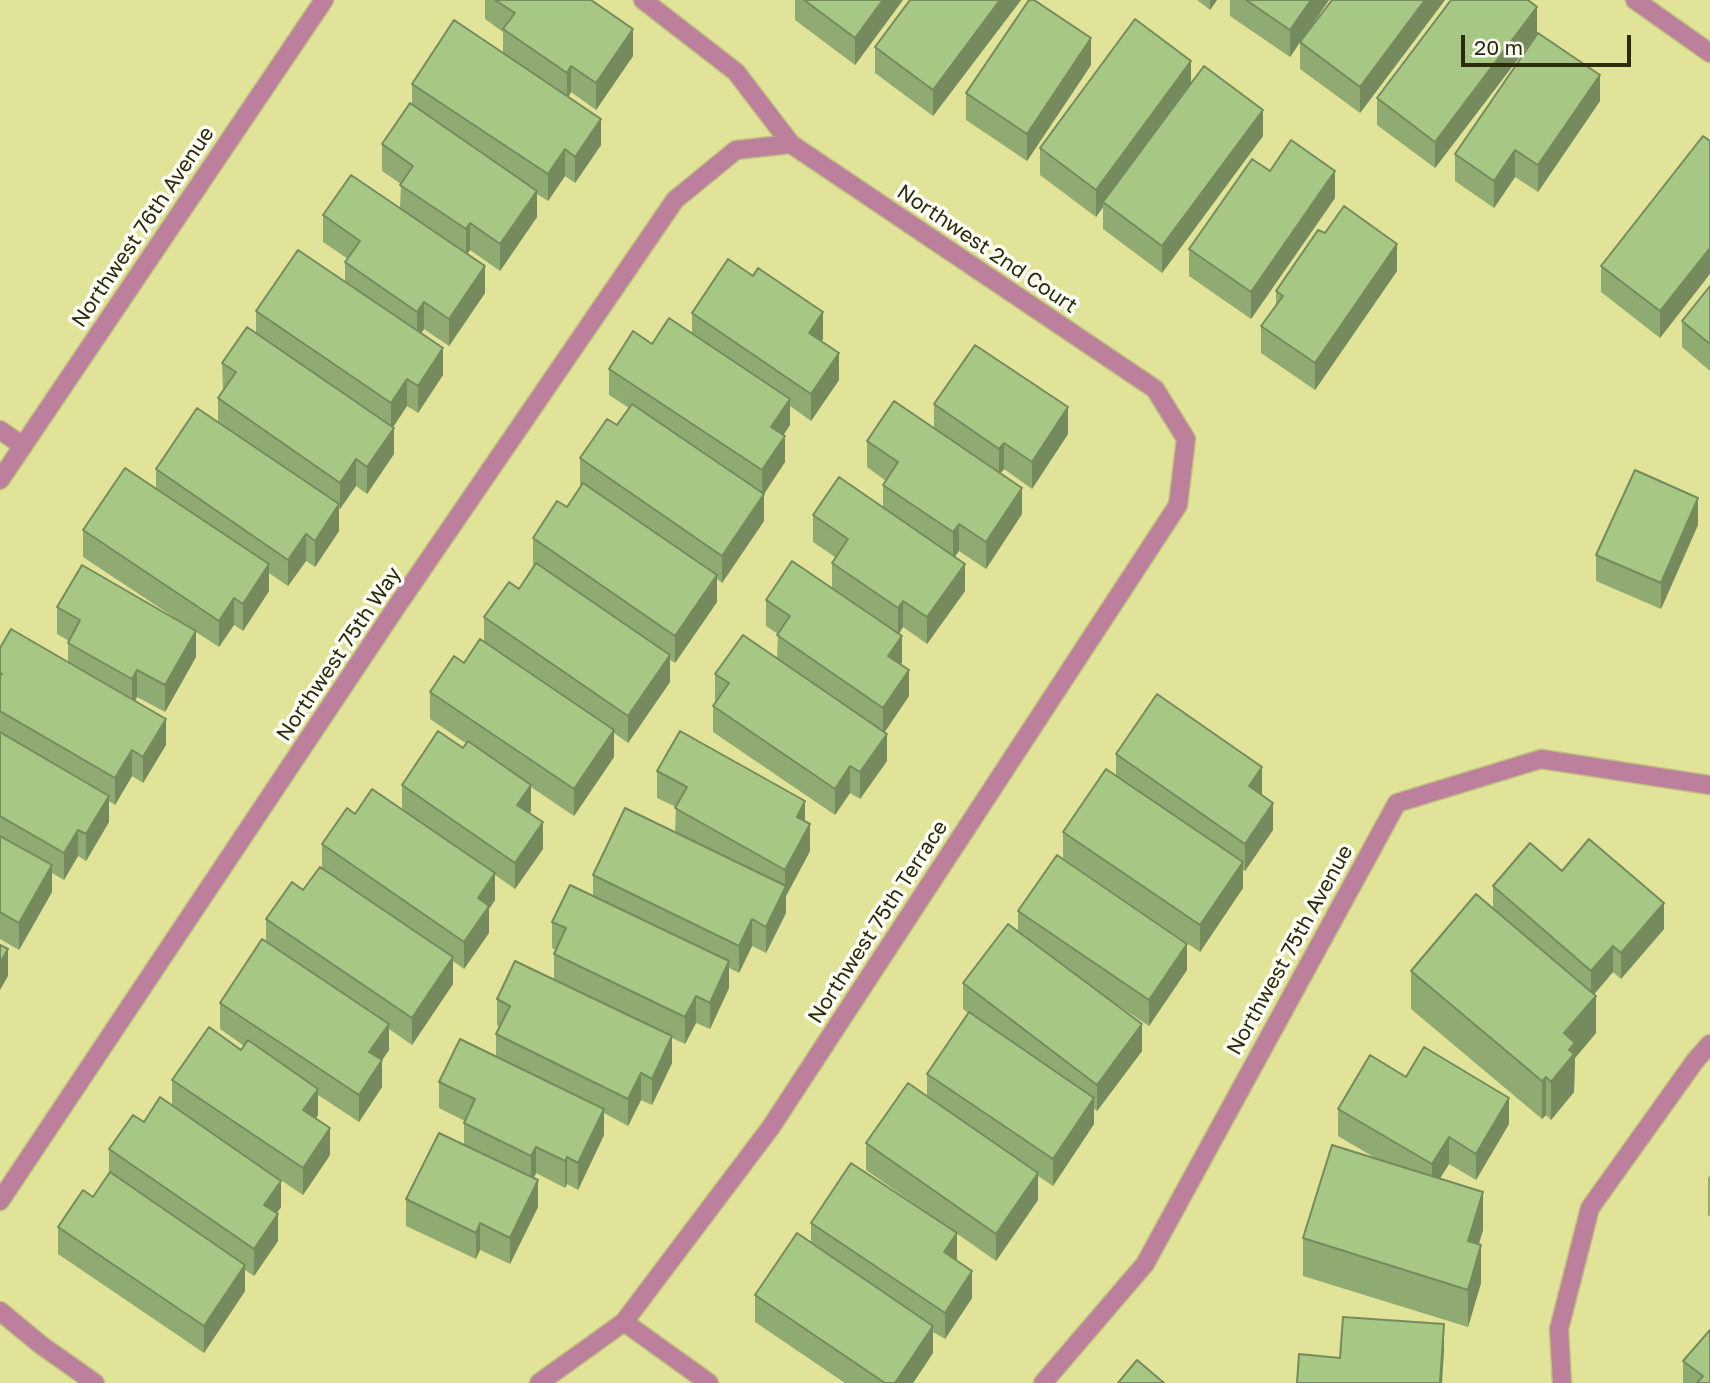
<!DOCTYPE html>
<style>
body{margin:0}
#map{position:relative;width:1710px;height:1383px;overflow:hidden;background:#e1e398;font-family:"Golos Text",sans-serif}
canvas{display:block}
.scale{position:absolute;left:1461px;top:35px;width:170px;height:32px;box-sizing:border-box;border:4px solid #2c2c0d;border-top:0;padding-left:9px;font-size:21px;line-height:24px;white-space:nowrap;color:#2c2c0d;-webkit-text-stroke:5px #fefff7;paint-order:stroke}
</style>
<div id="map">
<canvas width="1710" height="1383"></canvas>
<div class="scale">20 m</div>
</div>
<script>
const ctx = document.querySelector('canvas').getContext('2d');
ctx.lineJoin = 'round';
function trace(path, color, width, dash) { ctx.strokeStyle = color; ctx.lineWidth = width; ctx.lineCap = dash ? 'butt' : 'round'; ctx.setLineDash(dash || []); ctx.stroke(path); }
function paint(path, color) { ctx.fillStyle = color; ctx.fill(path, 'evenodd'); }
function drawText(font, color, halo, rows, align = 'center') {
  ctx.font = font + ' "Golos Text",sans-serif'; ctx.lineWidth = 7; ctx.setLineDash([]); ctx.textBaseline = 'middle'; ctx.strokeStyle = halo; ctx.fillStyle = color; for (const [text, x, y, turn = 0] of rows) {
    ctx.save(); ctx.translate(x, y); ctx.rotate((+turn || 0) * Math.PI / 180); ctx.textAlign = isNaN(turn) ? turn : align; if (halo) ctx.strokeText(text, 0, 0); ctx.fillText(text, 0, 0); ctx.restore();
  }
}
const service = new Path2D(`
 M 643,0 L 736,72 L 791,144
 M 0,430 L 23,446`);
const minor = new Path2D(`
 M 1635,0 L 1710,53
 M 0,480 L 324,0
 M 0,1201 L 397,606 L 675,200 L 736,150 L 791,144 L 1155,389 L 1186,439 L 1178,505 L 771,1127 L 624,1322 L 539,1383
 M 0,1311 L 41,1345 L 95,1383
 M 624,1322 L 709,1383
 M 1043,1383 L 1145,1264 L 1397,803 L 1541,759 L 1710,785
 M 1562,1383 L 1559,1329 L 1590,1208 L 1695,1061 L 1710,1044`);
trace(service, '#c0c27f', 21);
trace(minor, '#c0c27f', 21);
trace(service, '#bc809d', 18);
trace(minor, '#bc809d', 18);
paint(new Path2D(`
 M 485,0 L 495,0 L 633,56 L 596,110 L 571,92 L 568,97 L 601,145 L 575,183 L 565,176 L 548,201 L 537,194 L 537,217 L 500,271 L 470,250 L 467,254 L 485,293 L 449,346 L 424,329 L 421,334 L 443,375 L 418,413 L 407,406 L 393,427 L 394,454 L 367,494 L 356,486 L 340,509 L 339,509 L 339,531 L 315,567 L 306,561 L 288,586 L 269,573 L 269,591 L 243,631 L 234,625 L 219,647 L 196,632 L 196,657 L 165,712 L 137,697 L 135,701 L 166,745 L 143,783 L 132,776 L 115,805 L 109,801 L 109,822 L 86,861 L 78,856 L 64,880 L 52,873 L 52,892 L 19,950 L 0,939 L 0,648 L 68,662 L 68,643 L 69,641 L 57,634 L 57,607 L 181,622 L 83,557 L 83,530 L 156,489 L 156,469 L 218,421 L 218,398 L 223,390 L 222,363 L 256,333 L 256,311 L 345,282 L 345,262 L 348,259 L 323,242 L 323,215 L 400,208 L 401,184 L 382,171 L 382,144 L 412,105 L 412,84 L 503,53 L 503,32 L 485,19 Z
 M 795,0 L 903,0 L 855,65 L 795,20 Z
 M 910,0 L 1021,0 L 933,116 L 875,73 L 875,47 Z
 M 1197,0 L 1217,0 L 1210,10 Z
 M 1230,0 L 1329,0 L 1301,41 L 1445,0 L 1360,113 L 1300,69 L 1300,42 L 1290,57 L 1230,16 Z
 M 1537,34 L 1435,168 L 1377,125 L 1377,98 Z
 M 1091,65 L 1027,161 L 966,120 L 966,93 Z
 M 1191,83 L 1263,136 L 1162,273 L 1103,229 L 1103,207 L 1096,217 L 1040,175 L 1040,148 Z
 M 1600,101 L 1538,192 L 1515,177 L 1494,208 L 1455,181 L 1455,154 Z
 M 1703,136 L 1660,338 L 1601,292 L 1601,266 Z
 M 1270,171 L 1335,198 L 1251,319 L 1189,276 L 1189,249 Z
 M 1397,271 L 1315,390 L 1261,353 L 1261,326 L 1276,306 L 1276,291 Z
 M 1710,286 L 1710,371 L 1682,347 L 1682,321 Z
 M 692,313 L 823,339 L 822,341 L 839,380 L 811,421 L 790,406 L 790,425 L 783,435 L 785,462 L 764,494 L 764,521 L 722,583 L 717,579 L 717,602 L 675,663 L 670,660 L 670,682 L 628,743 L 614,733 L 614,757 L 574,816 L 531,787 L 531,811 L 530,813 L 543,849 L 515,889 L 495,875 L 495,900 L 489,909 L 489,933 L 464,969 L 453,961 L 453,984 L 412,1045 L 389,1029 L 389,1050 L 382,1060 L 382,1087 L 359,1122 L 318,1095 L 318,1115 L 315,1119 L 330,1155 L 303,1195 L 251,1160 L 281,1207 L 277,1213 L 278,1241 L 254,1276 L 245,1270 L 245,1291 L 204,1353 L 58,1254 L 58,1227 L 93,1197 L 109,1173 L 109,1149 L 144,1122 L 172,1106 L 172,1080 L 241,1050 L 244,1046 L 220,1029 L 220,1003 L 266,942 L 266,919 L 303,890 L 322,868 L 322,844 L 355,814 L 402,809 L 402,785 L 463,748 L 467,744 L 430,719 L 430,692 L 464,663 L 484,643 L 484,617 L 519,589 L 534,566 L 533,564 L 533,538 L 567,507 L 581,486 L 580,485 L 580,458 L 617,425 L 629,408 L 609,395 L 609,369 L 652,344 L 692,333 Z
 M 934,404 L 1068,434 L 1032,489 L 1004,469 L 1001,473 L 1022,514 L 986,569 L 959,551 L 955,557 L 965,591 L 927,644 L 903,627 L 899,634 L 902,662 L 901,664 L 909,696 L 885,732 L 887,761 L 860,799 L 850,793 L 835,815 L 713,732 L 713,706 L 716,701 L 715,701 L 715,674 L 777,658 L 778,634 L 766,626 L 766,600 L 832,588 L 832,563 L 835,557 L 813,542 L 813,515 L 883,508 L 883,485 L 886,481 L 867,467 L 867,441 L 934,428 Z
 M 1698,525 L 1661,609 L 1596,581 L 1596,555 Z
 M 1116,754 L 1262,794 L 1273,830 L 1245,871 L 1243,870 L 1243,888 L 1200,952 L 1063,858 L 1063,832 L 1116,775 Z
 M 657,771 L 805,821 L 810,851 L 786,896 L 786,913 L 766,953 L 752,946 L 739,973 L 729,968 L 729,988 L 710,1029 L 696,1023 L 685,1044 L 672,1038 L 672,1063 L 652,1105 L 641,1100 L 628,1126 L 604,1113 L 604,1135 L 578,1190 L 567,1184 L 565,1188 L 536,1173 L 534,1178 L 538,1207 L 510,1264 L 480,1250 L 476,1259 L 406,1226 L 406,1199 L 464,1145 L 464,1123 L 465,1121 L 439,1108 L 439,1082 L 496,1056 L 496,1034 L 499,1027 L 497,1025 L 497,999 L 554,979 L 554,954 L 556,950 L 552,948 L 552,922 L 593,896 L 593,875 L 675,832 L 676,807 L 657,798 Z
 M 1562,871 L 1664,929 L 1621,979 L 1613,972 L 1594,994 L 1596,1033 L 1575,1058 L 1574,1092 L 1551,1120 L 1546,1115 L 1542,1119 L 1411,1009 L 1411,971 L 1493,908 L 1493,886 Z
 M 1018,911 L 1187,970 L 1149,1026 L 1103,995 L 1142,1051 L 1097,1111 L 1094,1109 L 1094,1124 L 1053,1186 L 1038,1176 L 1038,1200 L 996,1261 L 866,1170 L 866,1143 L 927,1096 L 927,1074 L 968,1013 L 963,1009 L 963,983 L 1018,931 Z
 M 1338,1109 L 1509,1124 L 1476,1180 L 1449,1164 L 1440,1178 L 1483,1230 L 1479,1244 L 1481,1283 L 1468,1327 L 1303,1276 L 1303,1238 L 1377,1159 L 1338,1136 Z
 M 1710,1175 L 1710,1217 L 1708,1215 L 1708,1178 Z
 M 811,1223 L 957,1260 L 972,1298 L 945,1339 L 933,1332 L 933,1353 L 913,1383 L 845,1383 L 755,1322 L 755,1295 L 811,1243 Z
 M 1710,1330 L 1710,1383 L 1683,1383 L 1683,1361 Z`), '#90ab72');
paint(new Path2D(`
 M 883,0 L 903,0 L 855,65 L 855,38 Z
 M 1000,0 L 1021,0 L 933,116 L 933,90 Z
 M 1210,0 L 1217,0 L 1210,10 Z
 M 1311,0 L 1329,0 L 1290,57 L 1290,30 Z
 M 1425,0 L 1445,0 L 1360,113 L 1360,87 Z
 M 1537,7 L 1537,34 L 1435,168 L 1435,142 Z
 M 633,29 L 633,56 L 596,110 L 596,83 Z
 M 1091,38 L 1091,65 L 1027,161 L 1027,134 Z
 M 1191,61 L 1191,87 L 1103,202 L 1103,207 L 1096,217 L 1096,190 Z
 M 571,66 L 571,92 L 567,100 L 567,73 Z
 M 1600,75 L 1600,101 L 1538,192 L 1538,165 Z
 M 1263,110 L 1263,136 L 1162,273 L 1162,246 Z
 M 601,119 L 601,145 L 575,183 L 575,157 Z
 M 565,149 L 565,176 L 548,201 L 548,174 Z
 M 1515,150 L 1515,177 L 1494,208 L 1494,181 Z
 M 1335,171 L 1335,198 L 1251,319 L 1251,292 Z
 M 537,191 L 537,217 L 500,271 L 500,244 Z
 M 470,223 L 470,250 L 466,256 L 466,229 Z
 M 1397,244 L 1397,271 L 1315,390 L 1315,363 Z
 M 1710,248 L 1710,274 L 1660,338 L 1660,311 Z
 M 485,266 L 485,293 L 449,346 L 449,319 Z
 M 424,302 L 424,329 L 417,339 L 417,312 Z
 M 823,312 L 823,339 L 809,359 L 809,333 Z
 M 443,348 L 443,375 L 418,413 L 418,386 Z
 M 839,353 L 839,380 L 811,421 L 811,394 Z
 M 407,379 L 407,406 L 391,430 L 391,403 Z
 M 790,399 L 790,425 L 771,454 L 771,427 Z
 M 1068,407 L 1068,434 L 1032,489 L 1032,462 Z
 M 394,428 L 394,454 L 367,494 L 367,467 Z
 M 785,436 L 785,462 L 762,497 L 762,470 Z
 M 1004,443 L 1004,469 L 999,475 L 999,449 Z
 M 356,459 L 356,486 L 340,509 L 340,483 Z
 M 1022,488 L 1022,514 L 986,569 L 986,542 Z
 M 764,494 L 764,521 L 722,583 L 722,556 Z
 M 1698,498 L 1698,525 L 1661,609 L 1661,583 Z
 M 339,504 L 339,531 L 315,567 L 315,541 Z
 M 959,524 L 959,551 L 953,559 L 953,532 Z
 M 306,534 L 306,561 L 288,586 L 288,560 Z
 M 269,564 L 269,591 L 243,631 L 243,604 Z
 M 965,564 L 965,591 L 927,644 L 927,617 Z
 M 717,575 L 717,602 L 675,663 L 675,636 Z
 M 234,598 L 234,625 L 219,647 L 219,621 Z
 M 903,601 L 903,627 L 898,635 L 898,608 Z
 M 196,631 L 196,657 L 165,712 L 165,685 Z
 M 902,636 L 902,662 L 888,683 L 888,656 Z
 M 670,655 L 670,682 L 628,743 L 628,716 Z
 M 137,670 L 137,697 L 132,706 L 132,679 Z
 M 909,670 L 909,696 L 883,734 L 883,708 Z
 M 166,719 L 166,745 L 143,783 L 143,757 Z
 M 614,730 L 614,757 L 574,816 L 574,789 Z
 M 887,734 L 887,761 L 860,799 L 860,772 Z
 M 132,750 L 132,776 L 115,805 L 115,778 Z
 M 850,766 L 850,793 L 835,815 L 835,789 Z
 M 1262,767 L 1262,794 L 1249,813 L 1249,786 Z
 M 531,785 L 531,811 L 517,832 L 517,805 Z
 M 109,796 L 109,822 L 86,861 L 86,834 Z
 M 805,801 L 805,827 L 797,817 Z
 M 1273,803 L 1273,830 L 1245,871 L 1245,844 Z
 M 543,822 L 543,849 L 515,889 L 515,863 Z
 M 810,824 L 810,851 L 786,896 L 786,913 L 766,953 L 766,927 L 785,887 L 785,870 Z
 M 78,830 L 78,856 L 64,880 L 64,853 Z
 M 1243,862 L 1243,888 L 1200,952 L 1200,925 Z
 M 52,865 L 52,892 L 19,950 L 19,923 Z
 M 495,873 L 495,900 L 489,909 L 489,933 L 464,969 L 464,942 L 478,898 Z
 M 1664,903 L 1664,929 L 1621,979 L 1621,953 Z
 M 752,919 L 752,946 L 739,973 L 739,946 Z
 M 1187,944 L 1187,970 L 1149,1026 L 1149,1000 Z
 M 1613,946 L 1613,972 L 1591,998 L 1591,971 Z
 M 8,949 L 8,976 L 0,990 L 0,963 Z
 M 453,957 L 453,984 L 412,1045 L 412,1018 Z
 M 729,961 L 729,988 L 710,1029 L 710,1003 Z
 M 696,996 L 696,1023 L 685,1044 L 685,1017 Z
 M 1596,996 L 1596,1033 L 1575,1058 L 1574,1092 L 1551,1120 L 1551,1082 L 1564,1033 Z
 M 389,1024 L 389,1050 L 369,1079 L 369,1052 Z
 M 1142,1024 L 1142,1051 L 1097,1111 L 1097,1085 Z
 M 672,1036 L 672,1063 L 652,1105 L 652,1079 Z
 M 382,1060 L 382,1087 L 359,1122 L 359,1095 Z
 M 641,1073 L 641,1100 L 628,1126 L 628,1099 Z
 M 1546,1077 L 1546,1115 L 1542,1119 L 1542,1081 Z
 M 318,1089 L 318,1115 L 303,1137 L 303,1110 Z
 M 1094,1098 L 1094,1124 L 1053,1186 L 1053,1159 Z
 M 1509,1098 L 1509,1124 L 1476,1180 L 1476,1154 Z
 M 604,1109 L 604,1135 L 578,1190 L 578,1163 Z
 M 330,1128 L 330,1155 L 303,1195 L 303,1168 Z
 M 1449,1137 L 1449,1164 L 1432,1191 L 1432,1164 Z
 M 536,1147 L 536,1173 L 531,1183 L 531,1156 Z
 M 567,1157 L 567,1184 L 565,1188 L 565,1161 Z
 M 1038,1173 L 1038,1200 L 996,1261 L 996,1234 Z
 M 538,1180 L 538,1207 L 510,1264 L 510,1238 Z
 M 281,1181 L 281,1207 L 264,1232 L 264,1205 Z
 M 1483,1192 L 1483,1230 L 1468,1279 L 1468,1241 Z
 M 278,1214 L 278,1241 L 254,1276 L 254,1249 Z
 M 480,1223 L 480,1250 L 476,1259 L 476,1233 Z
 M 957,1233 L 957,1260 L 944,1252 Z
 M 1481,1245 L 1481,1283 L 1468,1327 L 1468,1290 Z
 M 245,1265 L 245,1291 L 204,1353 L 204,1326 Z
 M 972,1271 L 972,1298 L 945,1339 L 945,1313 Z
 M 1444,1324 L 1444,1351 L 1442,1383 L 1440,1383 Z
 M 933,1326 L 933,1353 L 913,1383 L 895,1383 Z`), '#758b5d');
const building = new Path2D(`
 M 495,0 L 591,0 L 633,29 L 596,83 L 571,66 L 567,73 L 503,29 L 515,13 Z
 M 804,0 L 883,0 L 855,38 Z
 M 910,0 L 1000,0 L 933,90 L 875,47 Z
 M 1029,0 L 1034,0 L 1091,38 L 1027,134 L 966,93 Z
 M 1246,0 L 1311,0 L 1290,30 Z
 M 1332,0 L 1425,0 L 1360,87 L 1300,42 Z
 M 1451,0 L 1528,0 L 1537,7 L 1435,142 L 1377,98 Z
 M 1135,19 L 1191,61 L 1096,190 L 1040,148 Z
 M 454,20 L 601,119 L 575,157 L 565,149 L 548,174 L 412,84 Z
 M 1538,33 L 1600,75 L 1538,165 L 1515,150 L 1494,181 L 1455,154 Z
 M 1204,66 L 1263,110 L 1162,246 L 1103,202 Z
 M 410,103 L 537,191 L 500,244 L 470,223 L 466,229 L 400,185 L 413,166 L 382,144 Z
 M 1703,136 L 1710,141 L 1710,248 L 1660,311 L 1601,266 Z
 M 1291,140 L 1335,171 L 1251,292 L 1189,249 L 1252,159 L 1270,171 Z
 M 351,175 L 485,266 L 449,319 L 424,302 L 417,312 L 345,262 L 360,241 L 323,215 Z
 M 1344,206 L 1397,244 L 1315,363 L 1261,326 L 1283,296 L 1276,291 L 1318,230 L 1325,233 Z
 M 298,250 L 443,348 L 418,386 L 407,379 L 391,403 L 256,311 Z
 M 728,259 L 753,276 L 758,268 L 823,312 L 809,333 L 839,353 L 811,394 L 692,313 Z
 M 1710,286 L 1710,344 L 1682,321 Z
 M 669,318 L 790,399 L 771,427 L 785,436 L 762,470 L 609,369 L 633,331 L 652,344 Z
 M 247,327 L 394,428 L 367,467 L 356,459 L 340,483 L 218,398 L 236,372 L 222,363 Z
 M 975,345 L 1068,407 L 1032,462 L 1004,443 L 999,449 L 934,404 Z
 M 894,401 L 1022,488 L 986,542 L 959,524 L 953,532 L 883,485 L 898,462 L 867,441 Z
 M 632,404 L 764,494 L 722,556 L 580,458 L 607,419 L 617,425 Z
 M 197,408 L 339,504 L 315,541 L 306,534 L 288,560 L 156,469 Z
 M 125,468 L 269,564 L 243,604 L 234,598 L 219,621 L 83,530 Z
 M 1635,470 L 1698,498 L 1661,583 L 1596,555 Z
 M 839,477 L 965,564 L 927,617 L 903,601 L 898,608 L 832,563 L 848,539 L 813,515 Z
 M 583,483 L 717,575 L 675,636 L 533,538 L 557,501 L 567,507 Z
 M 792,561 L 902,636 L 888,656 L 909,670 L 883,708 L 777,635 L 790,616 L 766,600 Z
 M 536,563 L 670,655 L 628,716 L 484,617 L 509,582 L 519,589 Z
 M 82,565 L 196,631 L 165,685 L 137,670 L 132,679 L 68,643 L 80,620 L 57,607 Z
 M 11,629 L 166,719 L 143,757 L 132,750 L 115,778 L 0,711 L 0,676 L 2,674 L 0,673 L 0,648 Z
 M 743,635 L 887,734 L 860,772 L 850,766 L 835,789 L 713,706 L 729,683 L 715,674 Z
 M 480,639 L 614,730 L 574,789 L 430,692 L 454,656 L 464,663 Z
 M 1157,694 L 1262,767 L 1249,786 L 1273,803 L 1245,844 L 1116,754 Z
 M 438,731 L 463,748 L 468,741 L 531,785 L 517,805 L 543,822 L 515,863 L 402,785 Z
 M 680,731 L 805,801 L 797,817 L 810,824 L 785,870 L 675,808 L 687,787 L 657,771 Z
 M 0,732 L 109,796 L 86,834 L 78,830 L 64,853 L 0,816 Z
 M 1106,769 L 1243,862 L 1200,925 L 1063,832 Z
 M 372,789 L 495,873 L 478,898 L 489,906 L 464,942 L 322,844 L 347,808 L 355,814 Z
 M 625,808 L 786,886 L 766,927 L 752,919 L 739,946 L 593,875 Z
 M 0,836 L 52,865 L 19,923 L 0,912 Z
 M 1589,839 L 1664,903 L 1621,953 L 1613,946 L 1591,971 L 1493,886 L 1530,843 L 1562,871 Z
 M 1057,855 L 1187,944 L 1149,1000 L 1018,911 Z
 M 320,867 L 453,957 L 412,1018 L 266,919 L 292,882 L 303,890 Z
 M 570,885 L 729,961 L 710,1003 L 696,996 L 685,1017 L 554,954 L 566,928 L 552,922 Z
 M 1476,894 L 1596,996 L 1564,1033 L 1575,1043 L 1569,1050 L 1574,1054 L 1551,1082 L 1546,1077 L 1542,1081 L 1411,971 Z
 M 1008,924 L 1142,1024 L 1097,1085 L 963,983 Z
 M 262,939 L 389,1024 L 369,1052 L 382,1060 L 359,1095 L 220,1003 Z
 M 0,945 L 8,949 L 0,963 Z
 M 515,961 L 672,1036 L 652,1079 L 641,1073 L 628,1099 L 496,1034 L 510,1006 L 497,999 Z
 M 969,1012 L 1094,1098 L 1053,1159 L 927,1074 Z
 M 209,1027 L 241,1050 L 248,1040 L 318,1089 L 303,1110 L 330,1128 L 303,1168 L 172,1080 Z
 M 460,1039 L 604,1109 L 578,1163 L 567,1157 L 565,1161 L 536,1147 L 531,1156 L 464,1123 L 475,1099 L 439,1082 Z
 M 1424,1047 L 1509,1098 L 1476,1154 L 1449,1137 L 1432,1164 L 1338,1109 L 1370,1055 L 1406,1077 Z
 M 908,1083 L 1038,1173 L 996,1234 L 866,1143 Z
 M 160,1097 L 281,1181 L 264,1205 L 278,1214 L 254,1249 L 109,1149 L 133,1115 L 144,1122 Z
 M 439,1133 L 538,1180 L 510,1238 L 480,1223 L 476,1233 L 406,1199 Z
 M 1332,1145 L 1483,1192 L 1468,1241 L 1481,1245 L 1468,1290 L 1303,1238 Z
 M 851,1163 L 957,1233 L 944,1252 L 972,1271 L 945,1313 L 811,1223 Z
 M 110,1172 L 245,1265 L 204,1326 L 58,1227 L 83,1190 L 93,1197 Z
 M 797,1233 L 933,1326 L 895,1383 L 885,1383 L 755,1295 Z
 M 1343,1317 L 1444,1324 L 1440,1383 L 1297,1383 L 1299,1354 L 1340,1358 Z
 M 1710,1330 L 1710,1383 L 1697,1383 L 1703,1376 L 1683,1361 Z
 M 1137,1360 L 1164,1383 L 1118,1383 Z`);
paint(building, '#a7c785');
trace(building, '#758b5d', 2);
drawText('21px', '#2c2c0d', '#fefff7', [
 ["Northwest 76th Avenue",143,227,-56],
 ["Northwest 2nd Court",987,249,34],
 ["Northwest 75th Way",339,654,-56],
 ["Northwest 75th Terrace",878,922,-57],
 ["Northwest 75th Avenue",1290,950,-61]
]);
</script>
